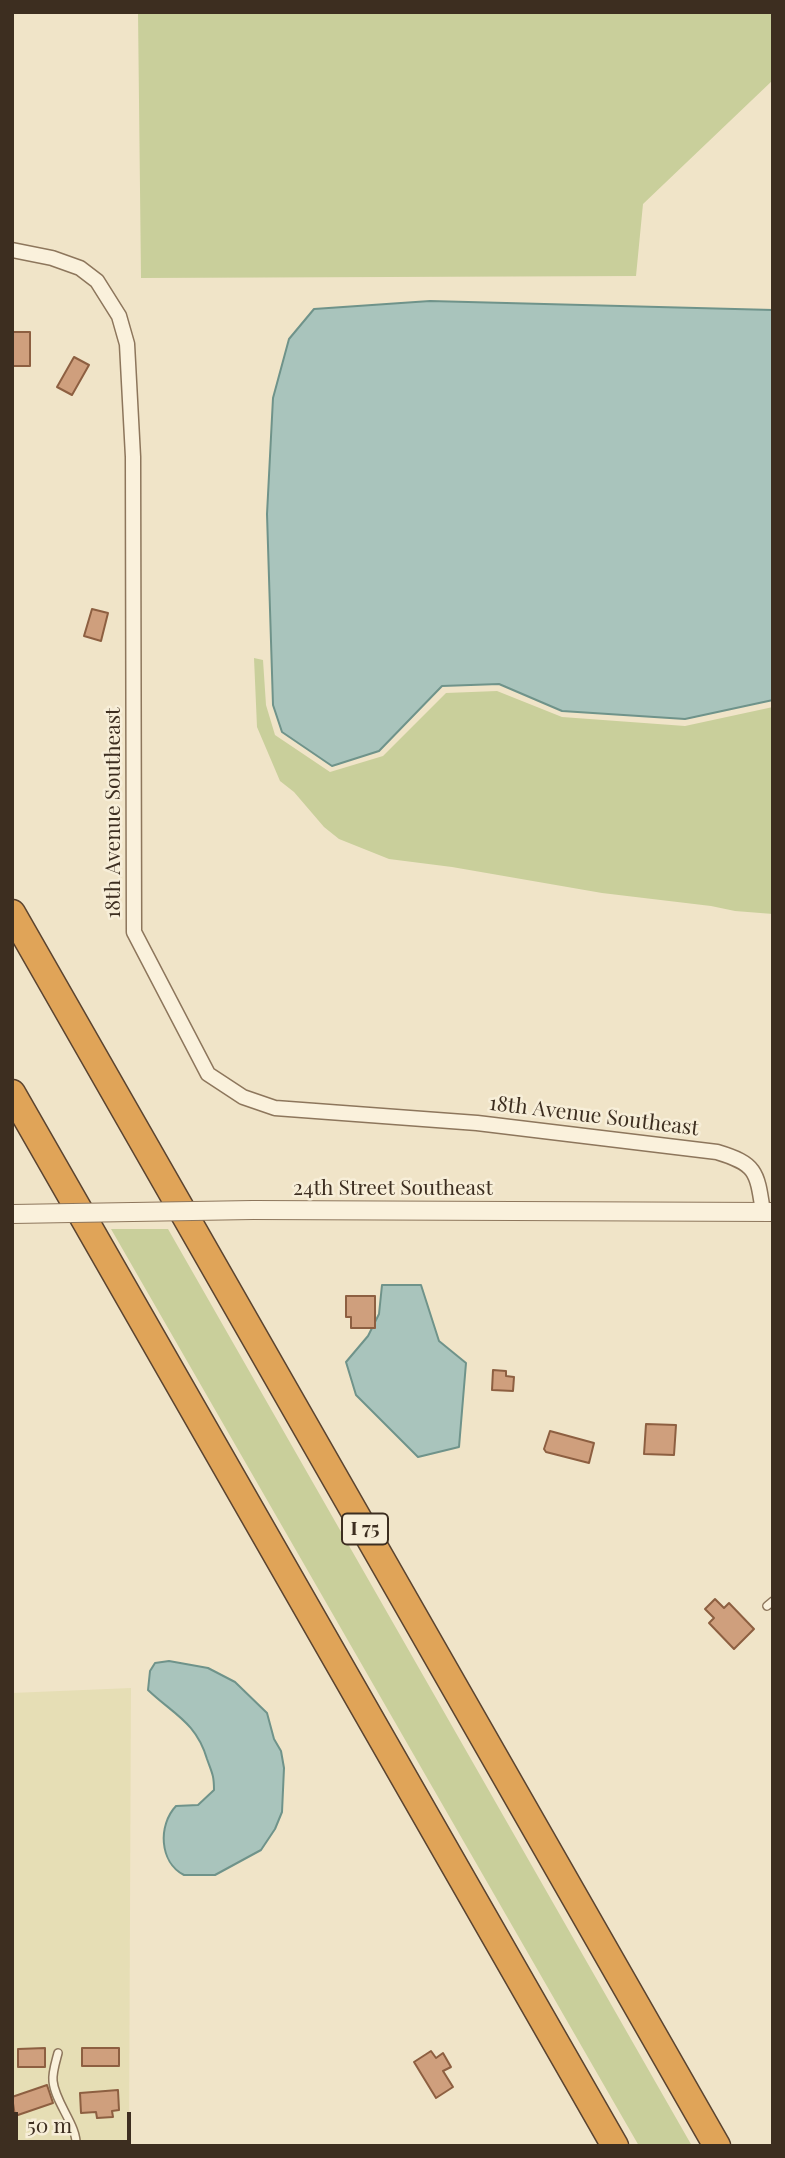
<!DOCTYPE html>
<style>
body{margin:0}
#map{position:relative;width:785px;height:2158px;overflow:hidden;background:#f0e4c8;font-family:"Playfair Display",serif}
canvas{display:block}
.frame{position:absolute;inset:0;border:14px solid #3d2e20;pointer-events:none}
.scale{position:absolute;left:14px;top:2112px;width:117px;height:32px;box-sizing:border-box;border:4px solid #3d2e20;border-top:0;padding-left:9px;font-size:21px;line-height:24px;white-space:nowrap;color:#3d2e20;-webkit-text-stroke:5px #f7eed8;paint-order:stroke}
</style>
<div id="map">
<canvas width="785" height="2158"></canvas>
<div class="frame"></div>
<div class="scale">50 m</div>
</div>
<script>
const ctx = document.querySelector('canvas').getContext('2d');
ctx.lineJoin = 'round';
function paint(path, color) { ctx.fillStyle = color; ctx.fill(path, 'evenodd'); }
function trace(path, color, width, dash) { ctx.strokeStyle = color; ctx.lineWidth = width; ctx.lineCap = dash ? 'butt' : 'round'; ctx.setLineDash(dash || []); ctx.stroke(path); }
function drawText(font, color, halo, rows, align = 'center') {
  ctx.font = font + ' "Playfair Display",serif'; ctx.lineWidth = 5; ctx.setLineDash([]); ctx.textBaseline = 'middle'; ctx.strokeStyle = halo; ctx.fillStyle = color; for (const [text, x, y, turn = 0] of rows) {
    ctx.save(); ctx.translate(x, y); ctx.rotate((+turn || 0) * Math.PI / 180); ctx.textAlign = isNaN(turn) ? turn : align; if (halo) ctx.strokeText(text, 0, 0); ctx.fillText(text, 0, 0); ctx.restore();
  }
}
paint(new Path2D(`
 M 131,1688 L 129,2146 L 12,2146 L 12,1693 Z`), '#e6deb5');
paint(new Path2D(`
 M 138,12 L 773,12 L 773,80 L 643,204 L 636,276 L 141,278 Z
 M 254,658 L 263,660 L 266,705 L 275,735 L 330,772 L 383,756 L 446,693 L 497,691 L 562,717 L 685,726 L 773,707 L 773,914 L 735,911 L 711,906 L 602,893 L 452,867 L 389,859 L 339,839 L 324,827 L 294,792 L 280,781 L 257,727 Z
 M 111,1229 L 168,1229 L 692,2146 L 639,2146 Z`), '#c9cf9b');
const water = new Path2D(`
 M 430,301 L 773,310 L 773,700 L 685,719 L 562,711 L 499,684 L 442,686 L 379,751 L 332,766 L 282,732 L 273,705 L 267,514 L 273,398 L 289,339 L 314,309 Z
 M 382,1285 L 421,1285 L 439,1341 L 466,1363 L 459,1447 L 418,1457 L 356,1395 L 346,1362 L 368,1336 L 379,1314 Z
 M 169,1661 L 208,1668 L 235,1682 L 267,1713 L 274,1739 L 281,1751 L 284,1768 L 282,1812 L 275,1829 L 261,1850 L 215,1875 L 184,1875 C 159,1862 158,1825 176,1806 L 198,1805 L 214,1790 C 214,1775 212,1773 207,1759 C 196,1722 173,1714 148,1690 L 150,1671 L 155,1663 Z`);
paint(water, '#a9c4bc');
trace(water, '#6f938a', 2);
const building = new Path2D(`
 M 13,332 L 30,332 L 30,366 L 13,366 Z
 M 74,357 L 89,365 L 72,395 L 57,387 Z
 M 92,609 L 108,613 L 101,641 L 84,636 Z
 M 346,1296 L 375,1296 L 375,1328 L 351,1328 L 351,1317 L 346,1317 Z
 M 493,1370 L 506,1371 L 506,1376 L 514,1377 L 513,1391 L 492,1390 Z
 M 646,1424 L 676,1425 L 674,1455 L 644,1454 Z
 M 550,1431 L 594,1443 L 589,1463 L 546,1452 L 544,1449 Z
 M 715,1599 L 724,1608 L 729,1603 L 754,1629 L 734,1649 L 709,1623 L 714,1618 L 705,1609 Z
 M 45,2048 L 45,2067 L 18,2067 L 18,2049 Z
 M 82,2048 L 119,2048 L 119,2066 L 82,2066 Z
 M 431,2051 L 436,2058 L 443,2053 L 451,2067 L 443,2071 L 453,2087 L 436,2098 L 414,2062 Z
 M 47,2085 L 53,2103 L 15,2116 L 12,2097 Z
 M 118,2090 L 119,2110 L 112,2111 L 113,2117 L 97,2118 L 96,2112 L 81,2113 L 80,2093 Z`);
paint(building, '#cf9f7d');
trace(building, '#8d5f41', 2);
const service = new Path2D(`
 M 767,1606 L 773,1601
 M 58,2053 C 56,2061 52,2073 53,2081 C 55,2103 78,2126 76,2146`);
const minor = new Path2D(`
 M 12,250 L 52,258 L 80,268 L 97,281 L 119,316 L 127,344 L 133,457 L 134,932 L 208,1074 L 243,1097 L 275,1108 L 477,1123 L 717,1152 C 757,1164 757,1172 763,1212`);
const tertiary = new Path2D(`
 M 253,1210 L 773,1212`);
const motorway = new Path2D(`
 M 12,913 L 717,2146
 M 12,1093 L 615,2146`);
trace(service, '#8d765c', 10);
trace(minor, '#8d765c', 17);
trace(tertiary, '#8d765c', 20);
trace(motorway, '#5b4430', 29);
trace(service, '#faf1dc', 7);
trace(minor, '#faf1dc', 14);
trace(tertiary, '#faf1dc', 18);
trace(motorway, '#e0a458', 26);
const tertiaryBridge = new Path2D(`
 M 12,1214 L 253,1210`);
trace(tertiaryBridge, '#8d765c', 20, []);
trace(tertiaryBridge, '#faf1dc', 18);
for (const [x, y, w] of [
 [365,1529,46]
]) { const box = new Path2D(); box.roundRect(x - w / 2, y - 15.5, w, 31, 5); ctx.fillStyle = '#f7eed8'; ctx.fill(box); trace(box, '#3d2e20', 2); }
drawText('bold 19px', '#3d2e20', null, [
 ["I 75",365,1529]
]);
drawText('21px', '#3d2e20', '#f7eed8', [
 ["18th Avenue Southeast",113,813,-90],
 ["18th Avenue Southeast",594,1116,7],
 ["24th Street Southeast",393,1188]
]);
</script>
